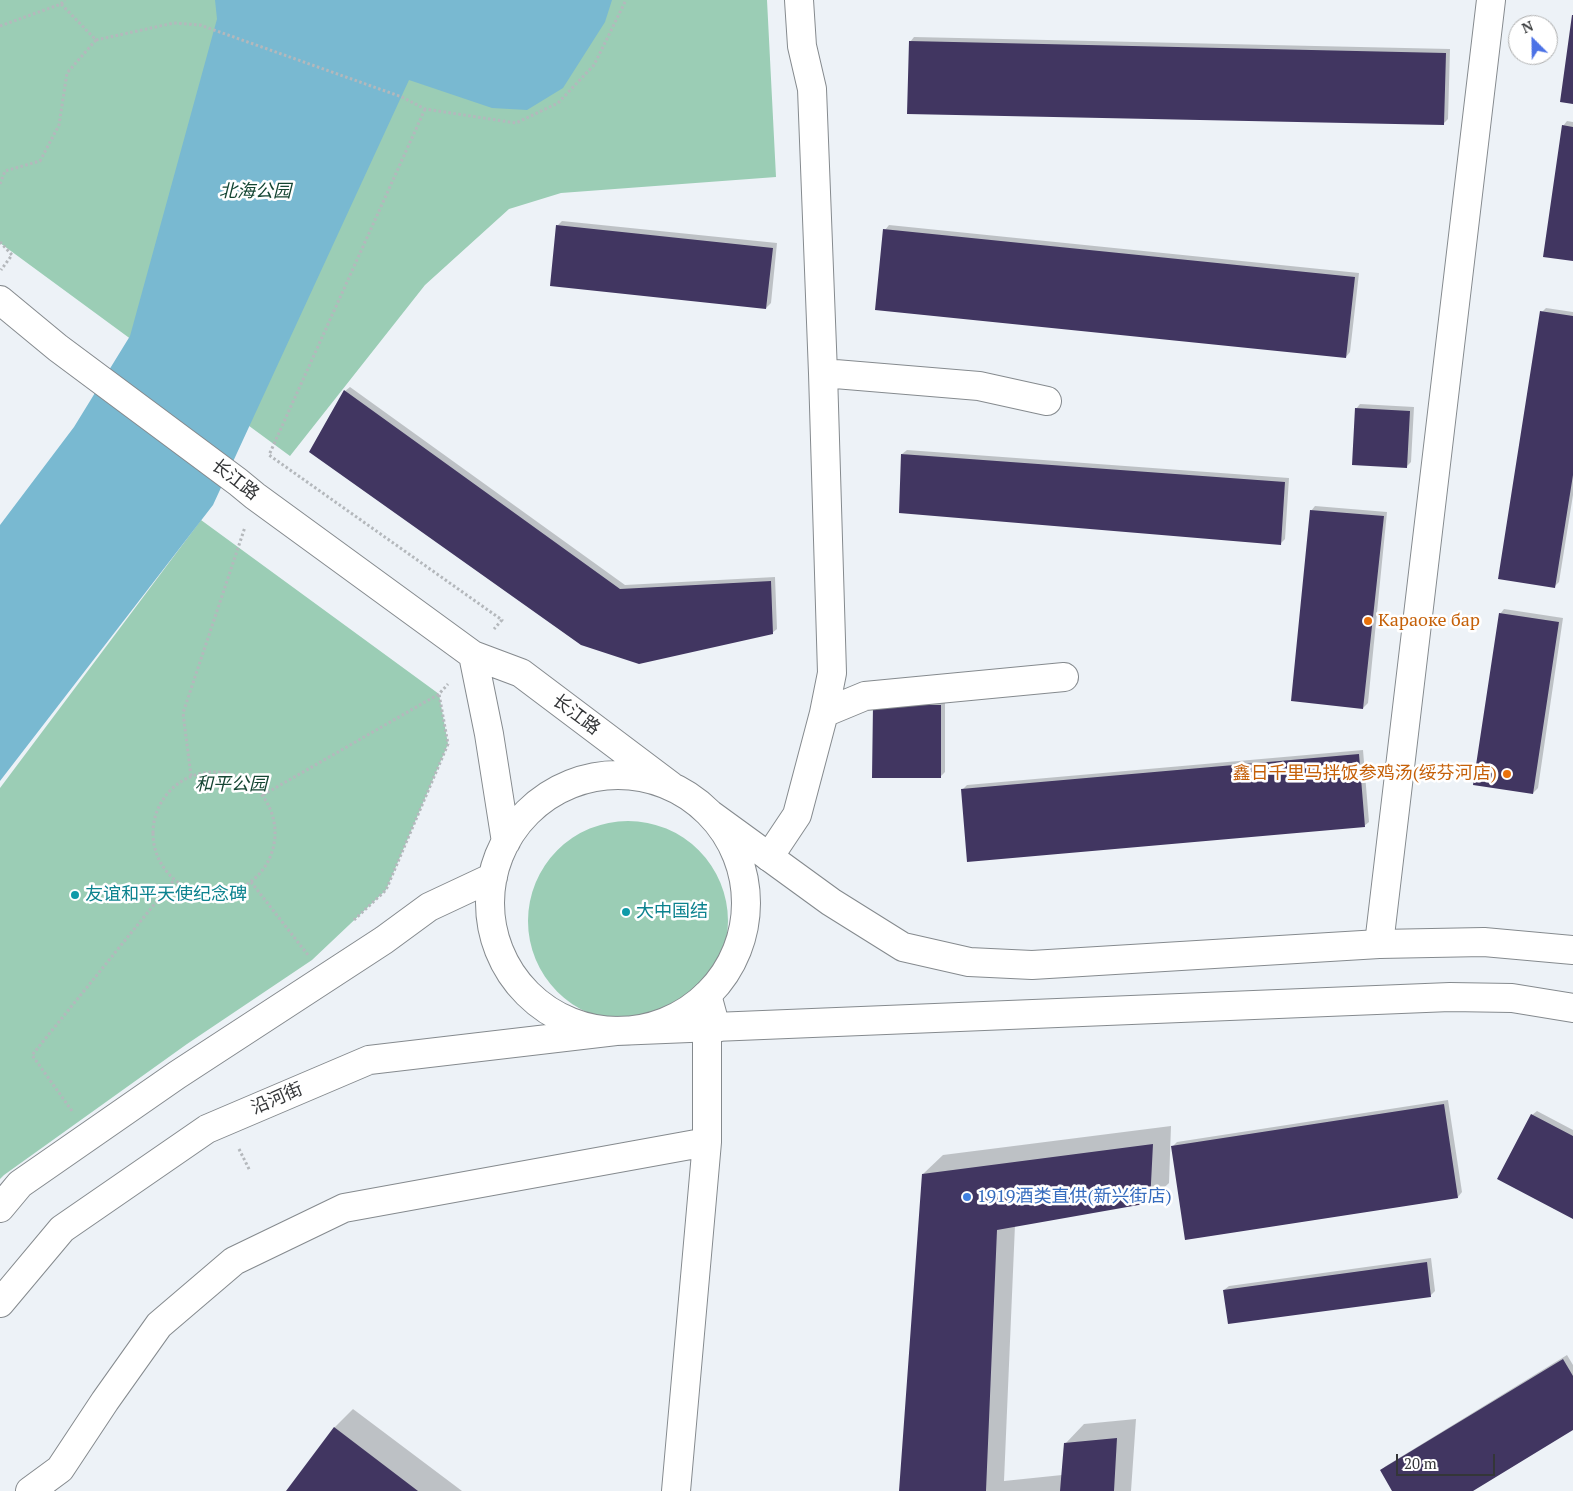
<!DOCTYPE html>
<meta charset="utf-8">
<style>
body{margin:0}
#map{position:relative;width:1573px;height:1491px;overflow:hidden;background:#edf2f7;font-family:"PT Serif",serif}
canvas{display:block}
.north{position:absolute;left:1508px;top:15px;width:50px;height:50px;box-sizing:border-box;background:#fff;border:1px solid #aeafaf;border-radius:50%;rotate:337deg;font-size:14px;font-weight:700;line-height:20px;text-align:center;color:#343638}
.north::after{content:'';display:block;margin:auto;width:18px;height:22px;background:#4c72e6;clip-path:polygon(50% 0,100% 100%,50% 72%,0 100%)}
.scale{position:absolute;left:1396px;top:1454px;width:99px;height:22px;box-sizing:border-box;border:2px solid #343638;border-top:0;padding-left:6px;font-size:15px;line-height:18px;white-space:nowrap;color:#343638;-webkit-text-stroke:4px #fff;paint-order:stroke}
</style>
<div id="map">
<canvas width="1573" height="1491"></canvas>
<div class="north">N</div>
<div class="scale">20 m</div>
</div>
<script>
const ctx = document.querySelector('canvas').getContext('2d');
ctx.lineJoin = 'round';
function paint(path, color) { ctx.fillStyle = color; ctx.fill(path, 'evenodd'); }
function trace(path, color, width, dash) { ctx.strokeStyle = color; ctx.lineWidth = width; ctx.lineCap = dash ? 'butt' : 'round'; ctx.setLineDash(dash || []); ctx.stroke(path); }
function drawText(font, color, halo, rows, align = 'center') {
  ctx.font = font + ' "PT Serif","Noto Sans SC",serif'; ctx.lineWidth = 5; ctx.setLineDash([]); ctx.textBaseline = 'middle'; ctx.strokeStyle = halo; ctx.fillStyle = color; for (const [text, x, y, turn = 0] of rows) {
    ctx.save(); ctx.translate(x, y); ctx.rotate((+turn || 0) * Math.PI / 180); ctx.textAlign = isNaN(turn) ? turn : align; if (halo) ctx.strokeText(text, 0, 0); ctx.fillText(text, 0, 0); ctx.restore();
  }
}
paint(new Path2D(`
 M 0,0 L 767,0 L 776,177 L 561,193 L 509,209 L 425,285 L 290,456 L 0,243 Z
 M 201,520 L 439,694 L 448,744 L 386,890 L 312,960 L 187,1044 L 4,1175 L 0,1179 L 0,788 Z
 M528 921a100 100 0 1 1 200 0a100 100 0 1 1-200 0Z`), '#9bcdb5');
paint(new Path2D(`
 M 215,0 L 612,0 L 605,22 L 563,88 L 527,110 L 492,108 L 409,80 L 213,505 L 0,781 L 0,525 L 74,427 L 130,336 L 217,19 Z`), '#79b9d1');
paint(new Path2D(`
 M 914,37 L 1450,49 L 1448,119 L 1443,124 L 910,42 Z
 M 1567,121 L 1573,122 L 1573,260 L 1563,126 Z
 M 562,221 L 777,243 L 771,303 L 766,308 L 557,226 Z
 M 889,225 L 1359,273 L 1350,352 L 1346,357 L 885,230 Z
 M 1546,308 L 1573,312 L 1573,495 L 1559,582 L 1555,586 L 1542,312 Z
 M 350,387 L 625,585 L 775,577 L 777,629 L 772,633 L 639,662 L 345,391 Z
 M 1360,404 L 1414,407 L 1411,462 L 1406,467 L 1356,409 Z
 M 907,450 L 1289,478 L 1285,539 L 1280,544 L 902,454 Z
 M 1315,506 L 1387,512 L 1368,703 L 1363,708 L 1311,511 Z
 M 1504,609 L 1563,618 L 1538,788 L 1533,793 L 1500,614 Z
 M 945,701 L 945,772 L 940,777 L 874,706 Z
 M 1363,750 L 1369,822 L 1364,826 L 962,790 L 967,785 Z
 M 1448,1100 L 1462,1192 L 1458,1197 L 1173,1146 L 1177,1142 Z
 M 1537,1111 L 1573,1130 L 1573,1218 L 1532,1115 Z
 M 1171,1126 L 1169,1183 L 1149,1202 L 1015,1225 L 1004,1481 L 1062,1475 L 1065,1444 L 1084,1424 L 1136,1419 L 1131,1491 L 901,1491 L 923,1174 L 943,1155 Z
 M 1431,1258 L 1435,1291 L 1431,1295 L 1224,1290 L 1229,1286 Z
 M 1567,1355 L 1573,1365 L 1573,1429 L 1471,1491 L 1394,1491 L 1381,1470 L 1386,1466 Z
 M 353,1409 L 462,1491 L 288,1491 L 334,1428 Z`), '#0003');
paint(new Path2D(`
 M 1572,15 L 1573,15 L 1573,104 L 1560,102 Z
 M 909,41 L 1446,53 L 1444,125 L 907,114 Z
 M 1562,125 L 1573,127 L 1573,261 L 1543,257 Z
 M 556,225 L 773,248 L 766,309 L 550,286 Z
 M 883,229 L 1355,277 L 1346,358 L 875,310 Z
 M 1540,311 L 1573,316 L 1573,475 L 1555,588 L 1498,579 Z
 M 344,390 L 620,589 L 771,581 L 773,634 L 639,664 L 581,645 L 309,452 Z
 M 1355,408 L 1410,411 L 1407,468 L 1352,465 Z
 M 901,454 L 1285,482 L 1281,545 L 899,513 Z
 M 1310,510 L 1384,516 L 1363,709 L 1291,701 Z
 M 1499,613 L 1559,622 L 1533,794 L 1473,785 Z
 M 873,705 L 941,705 L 941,778 L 872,778 Z
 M 1359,754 L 1365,827 L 967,862 L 961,789 Z
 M 1444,1104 L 1458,1198 L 1185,1240 L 1171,1146 Z
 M 1531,1114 L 1573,1136 L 1573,1219 L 1497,1179 Z
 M 1153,1144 L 1150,1203 L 997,1230 L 986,1491 L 899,1491 L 922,1174 Z
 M 1427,1262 L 1431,1297 L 1228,1324 L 1223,1290 Z
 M 1563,1359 L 1573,1376 L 1573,1430 L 1473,1491 L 1392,1491 L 1380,1470 Z
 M 334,1427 L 418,1491 L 286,1491 Z
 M 1117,1438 L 1114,1491 L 1060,1491 L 1064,1443 Z`), '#413661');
const minor = new Path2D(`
 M 823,373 L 979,386 L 1047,401
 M 824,713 L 865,696 L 1064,677
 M 769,857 L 797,815 L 824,713 L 832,673 L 823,373 L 812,89 L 802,46 L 799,0
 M 1379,944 L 1491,0
 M 30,1491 L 60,1469 L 105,1401 L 159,1325 L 234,1261 L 344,1208 L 707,1142
 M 676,1491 L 707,1142 L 707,995 L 716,1028`);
const major = new Path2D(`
 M 0,300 L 58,348 L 238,482 L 255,496 L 473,655 L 521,673 L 671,786
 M 473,655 L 489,734 L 506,842
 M490 903a128 128 0 1 1 256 0a128 128 0 1 1-256 0Z
 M 710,814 L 831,902 L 903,947 L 969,962 L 1032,965 L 1379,944 L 1484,942 L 1573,950
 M 0,1208 L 20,1184 L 177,1075 L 384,940 L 429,907 L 493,877
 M 0,1303 L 62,1229 L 207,1129 L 369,1060 L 616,1031 L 1450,997 L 1512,998 L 1573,1008`);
trace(minor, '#858a8e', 30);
trace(major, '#858a8e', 30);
trace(new Path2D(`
 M 0,26 L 61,4 L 65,0
 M 96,40 L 174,23 L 200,25 L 402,97 L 425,109 L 516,123 L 558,103 L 594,65 L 626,0
 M 425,109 L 269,455 L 502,620 L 494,629
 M 0,184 L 5,171 L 40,161 L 59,125 L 67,73 L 96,40 L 61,4
 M 0,242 L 12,255 L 1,270
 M153 833a61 61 0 1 1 122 0a61 61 0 1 1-122 0Z
 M 191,776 L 183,713 L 245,527
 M 263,795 L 439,694 L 448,684
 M 251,882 L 308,955
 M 354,920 L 386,890 L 448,744 L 439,694
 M 72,1111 L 32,1055 L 174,880
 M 239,1149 L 250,1171`), '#b4b8bc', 3, [2.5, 2.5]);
trace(minor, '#fff', 28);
trace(major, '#fff', 28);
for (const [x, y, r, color] of [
 [1368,621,5,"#e8710a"],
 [1507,774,5,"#e8710a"],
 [75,895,5,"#0f9aa8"],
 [626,912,5,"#0f9aa8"],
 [967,1197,5,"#3f7fe0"]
]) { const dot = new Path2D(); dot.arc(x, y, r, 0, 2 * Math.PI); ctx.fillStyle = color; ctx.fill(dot); trace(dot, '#fff', 2); }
drawText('italic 18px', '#154633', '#fff', [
 ["北海公园",255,192],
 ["和平公园",231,785]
]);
drawText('18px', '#343638', '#fff', [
 ["长江路",235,480,38],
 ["长江路",576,715,37],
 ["沿河街",277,1099,-23]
]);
drawText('18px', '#c56008', '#fff', [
 ["Караоке бар",1378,621],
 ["鑫日千里马拌饭参鸡汤(绥芬河店)",1497,774,"right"]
], 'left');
drawText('18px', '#0d838f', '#fff', [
 ["友谊和平天使纪念碑",85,895],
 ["大中国结",636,912]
], 'left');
drawText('18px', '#366cbe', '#fff', [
 ["1919酒类直供(新兴街店)",977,1197]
], 'left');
</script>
